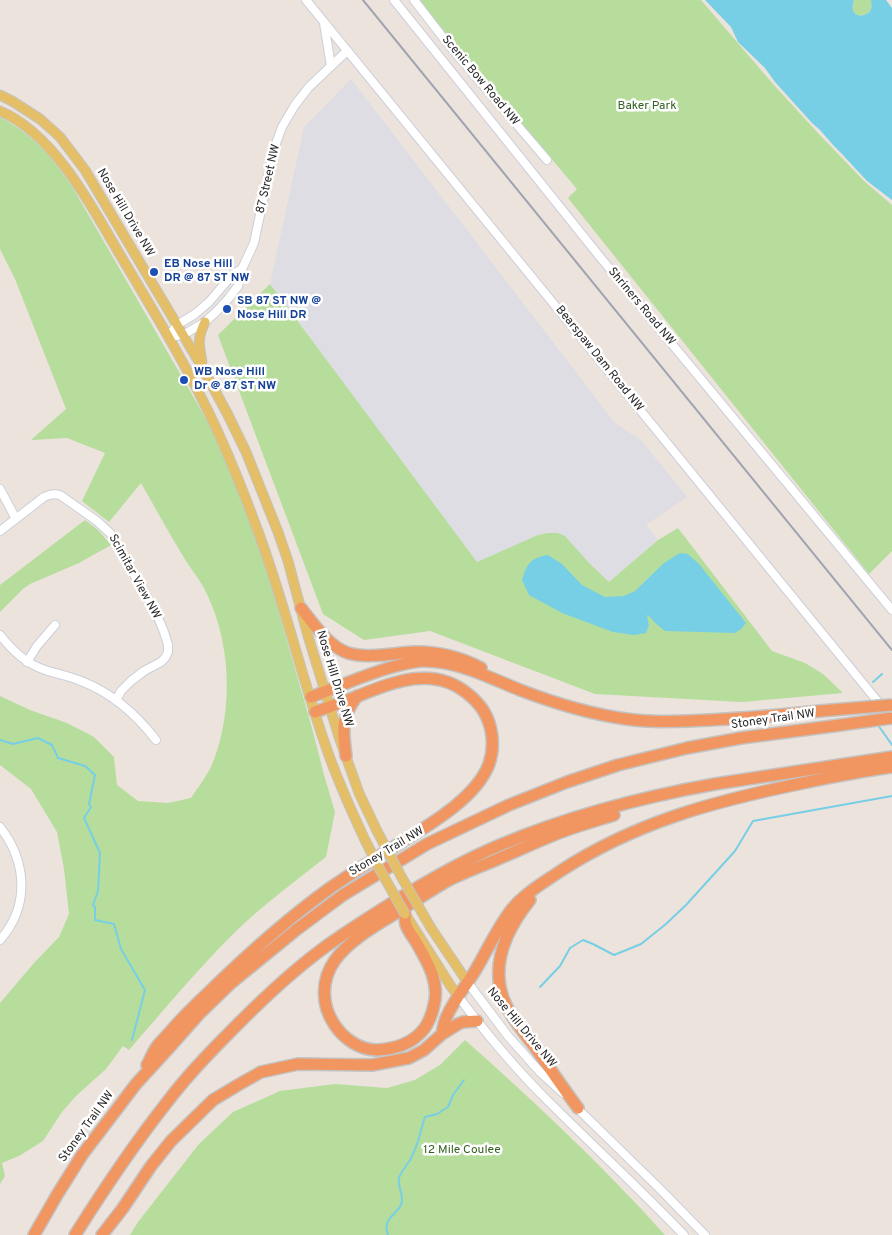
<!DOCTYPE html>
<style>
body{margin:0}
canvas{display:block;background:#ebe3dc}
</style>
<canvas width="892" height="1235"></canvas>
<script>
const ctx = document.querySelector('canvas').getContext('2d');
ctx.lineJoin = 'round';
function paint(path, color) { ctx.fillStyle = color; ctx.fill(path, 'evenodd'); }
function trace(path, color, width, dash) { ctx.strokeStyle = color; ctx.lineWidth = width; ctx.lineCap = dash ? 'butt' : 'round'; ctx.setLineDash(dash || []); ctx.stroke(path); }
function drawText(font, color, halo, rows, align = 'center') {
  ctx.font = font + ' Overpass,sans-serif'; ctx.lineWidth = 5; ctx.setLineDash([]); ctx.textBaseline = 'middle'; ctx.strokeStyle = halo; ctx.fillStyle = color; for (const [text, x, y, turn = 0] of rows) {
    ctx.save(); ctx.translate(x, y); ctx.rotate((+turn || 0) * Math.PI / 180); ctx.textAlign = isNaN(turn) ? turn : align; if (halo) ctx.strokeText(text, 0, 0); ctx.fillText(text, 0, 0); ctx.restore();
  }
}
paint(new Path2D(`
 M 351,79 L 615,423 L 641,440 L 687,497 L 646,525 L 658,540 L 609,582 L 589,564 L 565,536 L 558,533 L 538,535 L 477,563 L 270,284 L 304,127 Z`), '#dedde3');
paint(new Path2D(`
 M 417,0 L 701,0 L 773,84 L 817,132 L 864,181 L 892,205 L 892,551 L 869,574 L 568,198 L 577,189 Z
 M 854,0 L 871,0 C 871,3 872,6 871,9 C 868,18 847,20 854,0 Z
 M 0,117 C 35,136 51,156 73,188 L 201,410 L 211,429 L 233,479 L 247,515 L 267,571 L 312,728 L 324,775 L 335,812 L 326,857 C 294,882 263,905 234,933 C 197,970 163,1011 129,1050 L 123,1046 L 106,1069 L 76,1096 L 62,1112 L 43,1141 L 19,1156 L 2,1163 L 5,1176 L 0,1184 L 0,1003 L 34,963 L 59,937 L 69,914 L 64,869 L 57,832 L 31,789 L 0,765 L 0,696 L 30,710 L 67,723 L 94,737 L 114,757 L 117,785 L 138,801 L 168,803 L 191,798 C 198,787 208,775 213,762 C 234,708 231,640 204,588 C 198,577 189,567 183,556 C 168,532 155,507 141,483 L 109,522 L 82,501 L 105,453 L 67,438 L 31,440 L 66,409 L 15,279 L 0,249 Z
 M 270,284 L 477,562 L 538,535 L 548,533 L 558,533 L 565,536 L 590,564 L 609,582 L 658,540 L 678,528 L 772,651 L 805,663 L 823,674 L 843,693 L 742,702 L 595,694 L 430,631 L 364,640 L 323,614 L 218,335 Z
 M 85,520 L 98,530 L 111,545 L 79,563 L 30,584 L 23,589 L 0,612 L 0,585 Z
 M 465,1040 C 535,1102 603,1166 665,1235 L 130,1235 L 138,1222 L 199,1144 L 233,1112 L 280,1091 L 335,1084 L 387,1088 L 415,1080 L 440,1065 Z`), '#b7dd9d');
paint(new Path2D(`
 M 705,0 L 854,0 C 847,20 868,18 871,9 C 872,6 871,3 871,0 L 886,0 L 892,8 L 892,200 L 867,181 L 841,153 L 833,145 L 820,130 L 812,123 L 775,82 L 765,68 L 738,42 L 731,27 Z
 M 680,553 L 688,554 L 699,564 L 746,623 L 741,629 L 735,633 L 665,631 L 655,623 L 649,616 L 647,615 L 649,625 L 646,633 L 634,635 L 613,632 L 562,613 L 529,595 L 522,580 C 527,564 530,558 548,555 L 562,564 L 582,585 L 605,597 L 624,596 L 635,591 L 664,563 Z`), '#77cfe5');
trace(new Path2D(`
 M 873,682 L 882,674
 M 878,725 L 892,745
 M 0,740 L 13,744 L 38,738 L 52,745 L 58,758 L 85,766 L 95,775 L 89,804 L 91,807 L 84,818 L 100,853 L 98,891 L 93,905 L 95,907 L 95,920 L 114,924 L 121,949 L 145,990 L 132,1040
 M 540,987 L 560,966 L 570,948 L 583,940 L 593,944 L 614,955 L 641,944 L 666,924 L 686,905 L 735,851 L 753,821 L 892,796
 M 388,1235 C 382,1219 395,1216 401,1205 C 405,1196 397,1186 399,1178 C 402,1169 410,1163 413,1154 C 419,1142 421,1129 425,1117 L 437,1114 L 448,1107 L 453,1095 L 464,1080`), '#77cfe5', 2);
const minor = new Path2D(`
 M 306,0 L 892,719
 M 394,0 L 600,257 L 892,610
 M 414,0 L 448,44 L 547,160
 M 324,23 L 331,66
 M 168,337 L 183,335 L 205,322 L 217,311 L 229,298 L 238,286 L 242,269 L 254,243 L 274,149 L 282,127 L 295,105 L 309,87 L 347,51
 M 168,337 L 177,325 L 195,314 L 209,302 L 233,274 L 242,269
 M 0,489 L 16,519
 M 0,531 L 44,497 C 50,494 54,493 60,495 L 97,521 L 111,534 L 157,615 L 164,632 L 168,645 L 168,652 L 165,658 L 161,662 L 144,671 L 131,681 L 121,691 L 116,700
 M 0,635 C 12,650 25,663 45,670 C 57,674 69,676 81,681 C 112,693 136,714 156,740
 M 27,662 L 37,646 L 55,625
 M 0,827 C 27,862 30,906 0,940
 M 468,983 L 508,1036 L 540,1072 L 563,1093
 M 458,996 C 485,1032 514,1067 545,1098 C 591,1144 639,1188 684,1235
 M 574,1105 L 660,1189 L 705,1235`);
const major = new Path2D(`
 M 0,95 L 12,101 L 40,119 L 60,137 L 85,170 L 202,367 L 227,413 L 246,452 L 278,532 L 288,561 L 308,636 L 339,737 L 359,793 L 377,831
 M 0,111 C 52,133 89,201 116,248 C 151,307 188,367 217,430 C 231,461 244,493 256,526 C 283,597 300,672 325,744 C 336,777 350,808 365,840
 M 202,362 C 199,344 197,339 205,322
 M 407,917 L 450,985 L 458,996
 M 431,928 L 468,983`);
const highway = new Path2D(`
 M 301,608 C 313,623 329,647 348,653 C 369,659 393,653 414,652 C 436,651 461,657 481,668
 M 311,697 C 341,686 372,671 404,664 C 410,663 416,661 422,661 C 456,660 490,678 520,690 C 554,703 590,714 626,719 C 654,723 682,721 710,720 C 747,718 783,715 820,711
 M 346,756 C 343,730 340,719 357,696
 M 530,900 C 506,930 488,967 506,1005 C 513,1020 524,1033 534,1046 C 549,1067 563,1088 578,1108
 M 405,914 C 405,918 405,922 406,925 C 408,931 413,937 416,942 C 427,961 440,982 434,1005 C 432,1014 430,1021 424,1029 C 413,1043 395,1049 377,1050 C 359,1050 343,1038 334,1024 C 321,1004 321,980 335,960 C 349,941 372,928 391,916 C 411,904 429,891 449,880 C 465,872 482,866 498,859 C 520,850 542,839 564,831 C 580,825 598,820 614,815
 M 442,1034 C 443,1028 444,1022 447,1016 C 454,1000 466,986 475,971 C 487,951 497,928 512,909 C 524,894 543,883 559,872 C 635,822 715,801 803,783 C 832,777 862,771 892,767
 M 147,1065 C 150,1060 152,1054 156,1048 C 159,1043 164,1039 168,1034 C 181,1019 195,1005 210,991 C 248,954 287,919 330,888 C 352,873 374,859 397,845 C 427,826 476,799 489,764 C 495,747 493,726 483,710 C 479,704 473,698 468,694 C 434,665 393,682 358,696 C 344,702 329,707 315,712
 M 34,1235 L 57,1195 L 82,1155 L 136,1084 L 168,1049 L 199,1014 L 231,983 L 296,930 L 343,895 L 427,844 L 509,805 L 567,782 L 618,765 L 687,748 L 741,738 L 833,726
 M 75,1235 C 104,1189 134,1144 168,1101 C 190,1072 216,1046 242,1020 C 267,995 293,971 321,950 C 344,933 368,918 392,903 C 427,881 462,861 500,845 C 567,817 642,797 715,784 L 892,757
 M 102,1235 L 123,1208 L 151,1166 L 171,1141 L 213,1100 L 238,1085 L 261,1072 L 298,1064 L 372,1065 L 409,1058 L 424,1050 L 442,1034 L 458,1024 L 463,1022 L 477,1021`);
trace(minor, '#cbcfda', 10);
trace(major, '#c3c3c3', 11);
trace(highway, '#c3c3c3', 14);
trace(minor, '#fff', 8);
trace(major, '#e5bf67', 9);
trace(highway, '#f19561', 11);
trace(new Path2D(`
 M 363,0 L 892,650`), '#a0a4b2', 2);
const majorBridge = new Path2D(`
 M 377,831 L 402,878 L 431,928
 M 365,840 L 379,868 L 405,914`);
const highwayBridge = new Path2D(`
 M 820,711 L 892,705
 M 833,726 L 892,718`);
trace(majorBridge, '#c3c3c3', 11, []);
trace(highwayBridge, '#c3c3c3', 14, []);
trace(majorBridge, '#e5bf67', 9);
trace(highwayBridge, '#f19561', 11);
for (const [x, y, r, color] of [
 [154,272,5,"#1a4fb4"],
 [227,309,5,"#1a4fb4"],
 [184,380,5,"#1a4fb4"]
]) { const dot = new Path2D(); dot.arc(x, y, r, 0, 2 * Math.PI); ctx.fillStyle = color; ctx.fill(dot); trace(dot, '#fff', 2); }
drawText('12px', '#292929', '#fff', [
 ["Scenic Bow Road NW",480,81,50],
 ["87 Street NW",269,179,-77],
 ["Nose Hill Drive NW",125,213,59],
 ["Shriners Road NW",641,307,50],
 ["Bearspaw Dam Road NW",599,359,51],
 ["Scimitar View NW",134,577,61],
 ["Nose Hill Drive NW",334,679,73],
 ["Stoney Trail NW",773,720,-8],
 ["Stoney Trail NW",387,852,-31],
 ["Nose Hill Drive NW",521,1028,50],
 ["Stoney Trail NW",87,1127,-54]
]);
drawText('12px', '#326020', '#fff', [
 ["Baker Park",647,107],
 ["12 Mile Coulee",462,1151]
]);
drawText('bold 12px', '#164399', '#fff', [
 ["EB Nose Hill",164,265],
 ["DR @ 87 ST NW",164,279],
 ["SB 87 ST NW @",237,302],
 ["Nose Hill DR",237,316],
 ["WB Nose Hill",194,373],
 ["Dr @ 87 ST NW",194,387]
], 'left');
</script>
